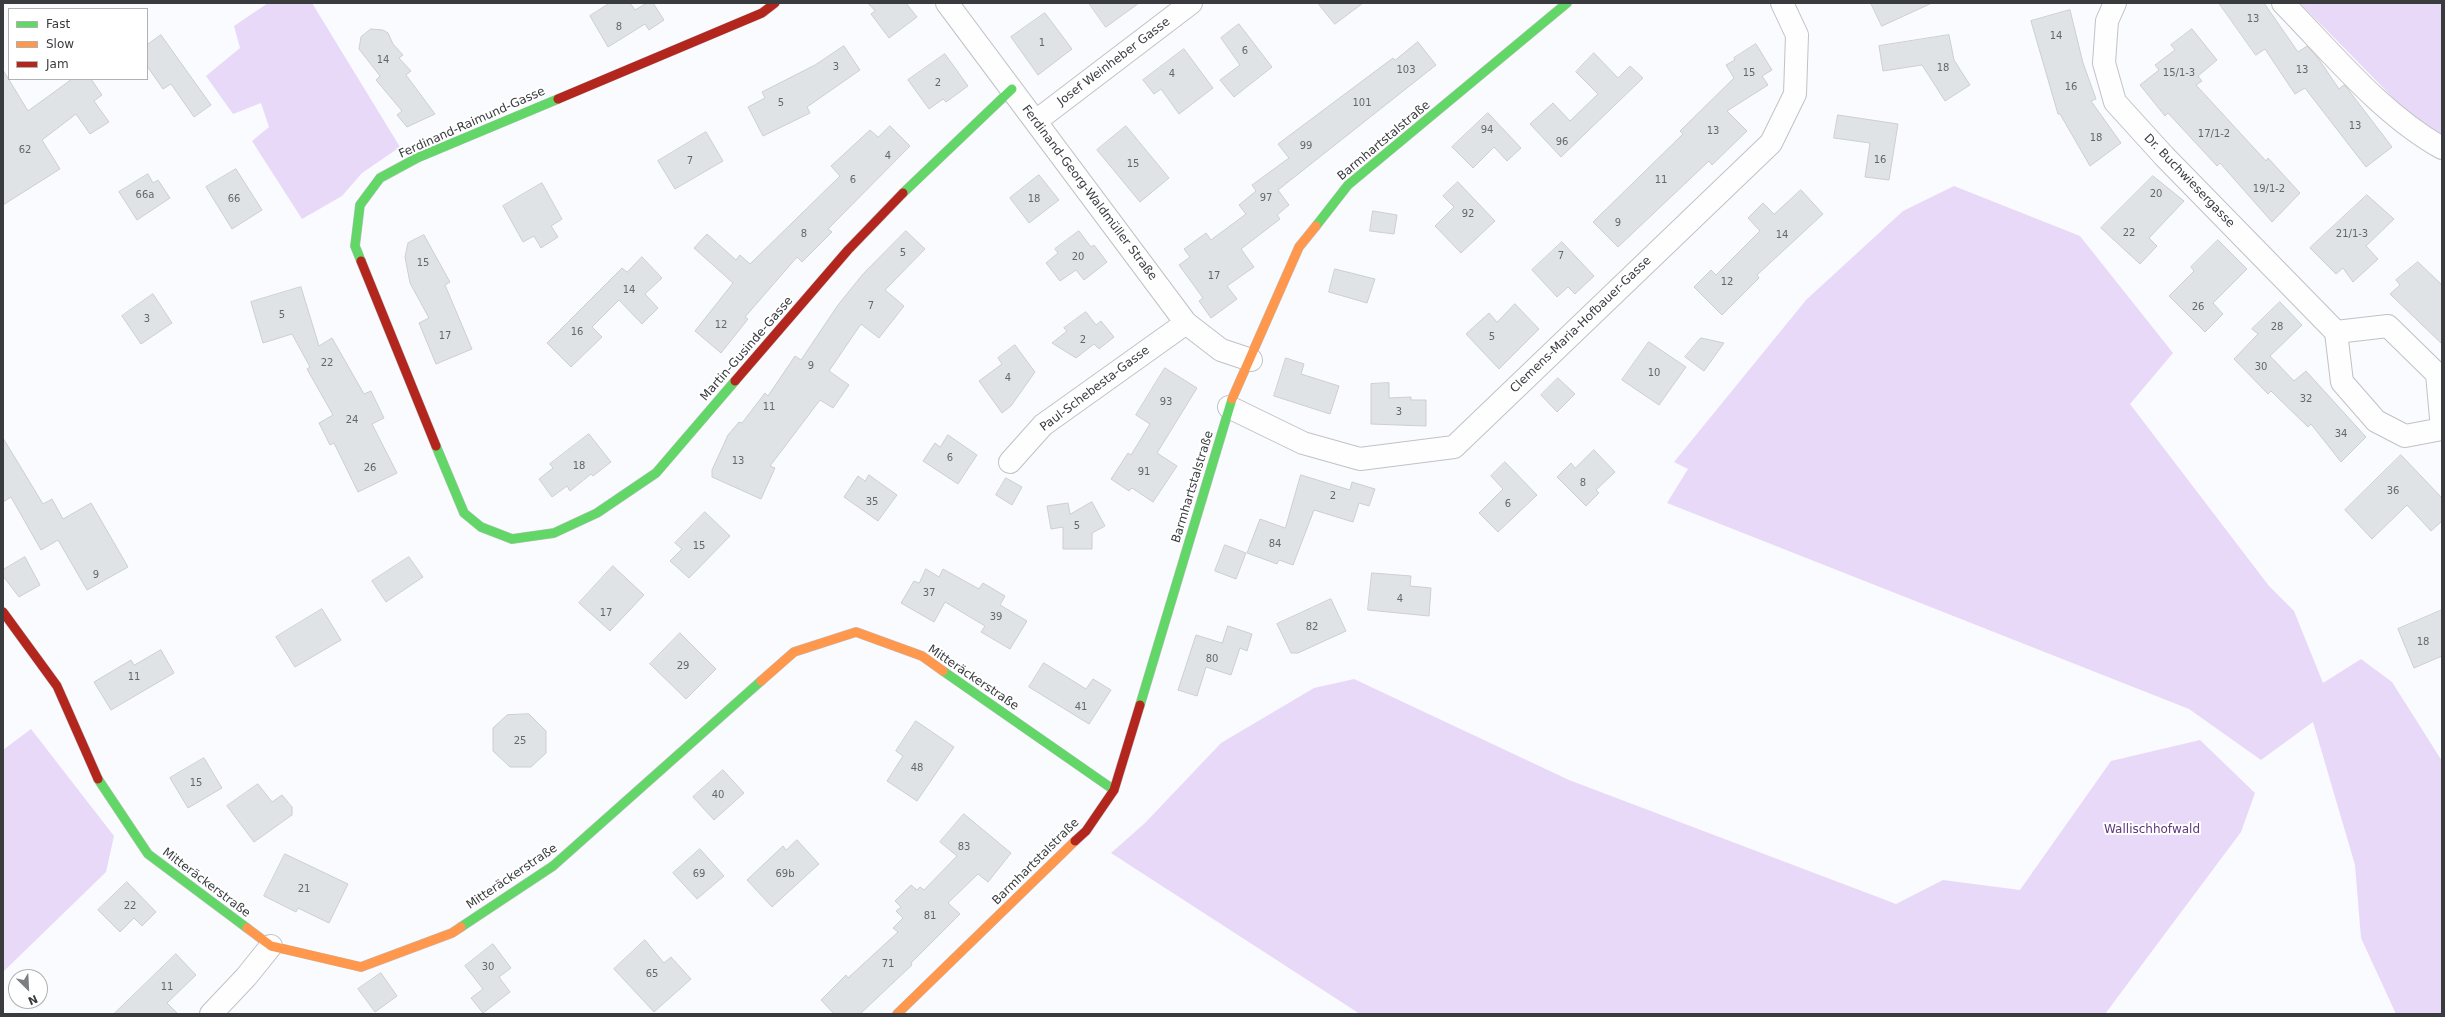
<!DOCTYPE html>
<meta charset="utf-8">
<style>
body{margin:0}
#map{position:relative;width:2445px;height:1017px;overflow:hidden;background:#f9fbfe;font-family:"DejaVu Sans",sans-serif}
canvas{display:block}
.frame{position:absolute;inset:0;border:4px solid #393b3f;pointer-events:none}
.legend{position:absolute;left:8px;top:8px;width:140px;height:72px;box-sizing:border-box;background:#fff;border:1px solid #b0b1b2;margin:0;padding:5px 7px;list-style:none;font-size:12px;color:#393b3f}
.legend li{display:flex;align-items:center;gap:8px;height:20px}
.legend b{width:20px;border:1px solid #b0b1b2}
.north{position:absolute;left:8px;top:969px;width:40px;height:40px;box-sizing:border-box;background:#fff;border:1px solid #b0b1b2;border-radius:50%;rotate:156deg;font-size:11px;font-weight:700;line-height:16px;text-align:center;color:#393b3f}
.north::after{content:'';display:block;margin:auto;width:14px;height:18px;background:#7c7e82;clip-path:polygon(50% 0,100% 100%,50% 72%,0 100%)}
</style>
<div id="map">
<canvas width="2445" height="1017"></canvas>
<div class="frame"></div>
<ul class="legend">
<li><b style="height:5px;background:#63d668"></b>Fast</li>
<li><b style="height:5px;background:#ff974d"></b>Slow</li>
<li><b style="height:5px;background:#b3261e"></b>Jam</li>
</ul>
<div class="north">N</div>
</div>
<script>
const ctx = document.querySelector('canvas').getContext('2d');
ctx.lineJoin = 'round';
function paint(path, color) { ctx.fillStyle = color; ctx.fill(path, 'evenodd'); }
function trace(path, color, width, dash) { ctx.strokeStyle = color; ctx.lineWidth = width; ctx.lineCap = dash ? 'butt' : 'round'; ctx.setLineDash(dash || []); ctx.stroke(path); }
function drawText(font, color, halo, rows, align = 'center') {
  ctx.font = font + ' "DejaVu Sans",sans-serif'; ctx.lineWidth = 4; ctx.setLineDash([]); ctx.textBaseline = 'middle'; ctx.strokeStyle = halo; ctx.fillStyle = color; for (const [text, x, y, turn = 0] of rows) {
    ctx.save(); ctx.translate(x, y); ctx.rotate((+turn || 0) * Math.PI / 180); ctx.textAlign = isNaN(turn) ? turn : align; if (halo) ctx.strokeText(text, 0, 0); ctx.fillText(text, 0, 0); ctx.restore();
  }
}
paint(new Path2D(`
 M 268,3 L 312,3 L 400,147 L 362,173 L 342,196 L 302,219 L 252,141 L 269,127 L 261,103 L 233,114 L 206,76 L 240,48 L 234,26 Z
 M 2300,3 L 2442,3 L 2442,136 L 2411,116 Z
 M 1954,186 L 2080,236 L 2173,353 L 2130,404 L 2269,586 L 2294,611 L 2323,683 L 2361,659 L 2392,682 L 2442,761 L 2442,1014 L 2396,1014 L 2361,938 L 2355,865 L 2313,722 L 2261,760 L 2189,709 L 1667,503 L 1688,469 L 1674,462 L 1806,300 L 1903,211 Z
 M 1354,679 L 1569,780 L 1896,904 L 1943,880 L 2020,890 L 2111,761 L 2200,740 L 2255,793 L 2241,832 L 2105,1014 L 1360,1014 L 1111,853 L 1145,823 L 1221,743 L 1314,688 Z
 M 31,729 L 114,836 L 106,872 L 3,972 L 3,750 Z`), '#e8d9f9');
const building = new Path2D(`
 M 610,3 L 630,3 L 635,10 L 647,3 L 653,3 L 664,20 L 649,30 L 645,24 L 608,47 L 590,16 Z
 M 868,3 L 906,3 L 917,17 L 889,38 L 871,14 L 875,11 Z
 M 1089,3 L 1139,3 L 1106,27 Z
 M 1318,3 L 1363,3 L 1335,24 Z
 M 1871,3 L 1932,3 L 1882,26 Z
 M 2219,3 L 2264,3 L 2298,52 L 2307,46 L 2318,58 L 2339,89 L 2344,85 L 2347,88 L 2392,147 L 2366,167 L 2305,88 L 2295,94 L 2265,49 L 2256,55 Z
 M 2070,10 L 2083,63 L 2096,99 L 2091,101 L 2121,143 L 2090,166 L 2060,114 L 2058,114 L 2031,21 Z
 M 1045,13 L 1072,49 L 1038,75 L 1011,37 Z
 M 1239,24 L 1272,67 L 1234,97 L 1220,80 L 1240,65 L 1221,38 Z
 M 371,29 L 383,30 L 388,33 L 393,44 L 403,55 L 399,58 L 411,71 L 406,75 L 435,114 L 407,127 L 397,115 L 402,111 L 376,80 L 380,76 L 359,49 L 361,37 Z
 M 2192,29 L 2217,60 L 2198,76 L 2202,81 L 2196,85 L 2266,161 L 2268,158 L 2300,193 L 2272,222 L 2220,163 L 2217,166 L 2168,113 L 2165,116 L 2140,85 L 2159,70 L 2155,65 L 2175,50 L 2171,45 Z
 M 161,35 L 211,105 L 194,117 L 171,84 L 163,89 L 147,66 L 147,45 Z
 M 1949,35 L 1954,60 L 1970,85 L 1945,101 L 1922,65 L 1883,71 L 1879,46 Z
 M 1418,42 L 1436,65 L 1278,190 L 1289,205 L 1277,215 L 1280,219 L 1241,249 L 1254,267 L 1227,286 L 1237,299 L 1211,318 L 1199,301 L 1203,298 L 1179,265 L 1190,257 L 1184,249 L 1206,233 L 1211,240 L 1246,214 L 1239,205 L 1256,191 L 1252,185 L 1289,158 L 1278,144 L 1393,58 L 1395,60 Z
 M 1756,44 L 1772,70 L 1762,76 L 1768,85 L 1727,111 L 1747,131 L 1712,165 L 1709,161 L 1618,247 L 1593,222 L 1683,134 L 1680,131 L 1734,78 L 1726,65 L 1735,60 L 1734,58 Z
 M 844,46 L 860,70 L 807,107 L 810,113 L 763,136 L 748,107 L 765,98 L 762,92 L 815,65 Z
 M 1184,49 L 1213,88 L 1179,114 L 1161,89 L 1154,94 L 1143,80 Z
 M 1594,53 L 1618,78 L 1630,66 L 1643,78 L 1561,157 L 1530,124 L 1553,103 L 1570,121 L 1598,94 L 1576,72 Z
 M 945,54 L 968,86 L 946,102 L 943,99 L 929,109 L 908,80 Z
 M 3,70 L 28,111 L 72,79 L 91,79 L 102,95 L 94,101 L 109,122 L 90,134 L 76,114 L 42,140 L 60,169 L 3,205 Z
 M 1488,113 L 1521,148 L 1507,161 L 1494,147 L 1473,168 L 1452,147 Z
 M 1838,115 L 1898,124 L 1889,180 L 1865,177 L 1870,143 L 1834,138 Z
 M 890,126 L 910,146 L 828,229 L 832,232 L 802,262 L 797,257 L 745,317 L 748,319 L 721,353 L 695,331 L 733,283 L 694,248 L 707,234 L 736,260 L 740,255 L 750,264 L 840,176 L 831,166 L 870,130 L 878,137 Z
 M 1126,126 L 1169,178 L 1140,202 L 1097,150 Z
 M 706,132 L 723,161 L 675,189 L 658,161 Z
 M 236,169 L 262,210 L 232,229 L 206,187 Z
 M 148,174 L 153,183 L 158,180 L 170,198 L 137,220 L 119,192 Z
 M 1039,175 L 1059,200 L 1029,223 L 1010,198 Z
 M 2153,176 L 2184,201 L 2149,238 L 2157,246 L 2140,264 L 2101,228 Z
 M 1458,182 L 1495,221 L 1461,253 L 1435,226 L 1454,207 L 1443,196 Z
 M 542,183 L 562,219 L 551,226 L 558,237 L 541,248 L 534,236 L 523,242 L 503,206 Z
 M 1801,190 L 1823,214 L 1757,275 L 1759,278 L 1722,315 L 1694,287 L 1711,270 L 1716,275 L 1760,231 L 1748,218 L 1763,203 L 1774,214 Z
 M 2367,195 L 2394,219 L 2366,246 L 2378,259 L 2353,282 L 2343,268 L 2336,274 L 2310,248 Z
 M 1373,211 L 1397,215 L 1394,234 L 1370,231 Z
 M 906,231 L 925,249 L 885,290 L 904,306 L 879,338 L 861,324 L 829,371 L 849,385 L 833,408 L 820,400 L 770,466 L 775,468 L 761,499 L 712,477 L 712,470 L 728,435 L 739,422 L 742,423 L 765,393 L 768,396 L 795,356 L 801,360 L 838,305 L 863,274 Z
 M 1079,231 L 1091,247 L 1094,245 L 1107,262 L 1084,280 L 1076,270 L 1060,281 L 1046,263 L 1058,253 L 1055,249 Z
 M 424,235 L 450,282 L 445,285 L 472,349 L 436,364 L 419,323 L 429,318 L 410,283 L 405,257 L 408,243 Z
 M 2218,240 L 2247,269 L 2213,303 L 2223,314 L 2205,332 L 2169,296 L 2194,271 L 2191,267 Z
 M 1562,242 L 1594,276 L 1575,294 L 1568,287 L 1557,297 L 1532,270 Z
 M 642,257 L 662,278 L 645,294 L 658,308 L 642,324 L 619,300 L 592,327 L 602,337 L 571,367 L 547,343 L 622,268 L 627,272 Z
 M 2418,262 L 2442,285 L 2442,344 L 2390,294 L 2400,285 L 2396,280 Z
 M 1335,269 L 1375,279 L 1367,303 L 1329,292 Z
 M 301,287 L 319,346 L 332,338 L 364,394 L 371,391 L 384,418 L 372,424 L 397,473 L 358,492 L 334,443 L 330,445 L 319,423 L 333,415 L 307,369 L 310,367 L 292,334 L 263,343 L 251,302 Z
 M 153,294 L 172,323 L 141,344 L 122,316 Z
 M 2280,302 L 2302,325 L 2270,356 L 2294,381 L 2306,371 L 2366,437 L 2341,462 L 2311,424 L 2308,427 L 2271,391 L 2268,394 L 2234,359 L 2258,334 L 2252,329 Z
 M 1515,304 L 1539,329 L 1499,369 L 1466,334 L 1489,313 L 1497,322 Z
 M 1086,312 L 1096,325 L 1101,321 L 1114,337 L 1099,349 L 1094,344 L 1076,358 L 1052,343 L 1067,331 L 1064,328 Z
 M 1701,338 L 1724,343 L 1704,371 L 1685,357 Z
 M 1649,342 L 1686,367 L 1659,405 L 1622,380 Z
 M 1015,345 L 1035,372 L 1011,406 L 1002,413 L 979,381 L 1002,364 L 998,358 Z
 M 1286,358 L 1304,364 L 1301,374 L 1339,386 L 1330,414 L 1274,396 Z
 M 1165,368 L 1197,388 L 1157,453 L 1177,466 L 1153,502 L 1132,488 L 1129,491 L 1111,479 L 1128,453 L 1131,455 L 1150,424 L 1136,415 Z
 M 1558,378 L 1575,394 L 1557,412 L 1541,395 Z
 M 1389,383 L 1389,398 L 1411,397 L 1411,400 L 1426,400 L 1426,426 L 1371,424 L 1371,384 Z
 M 589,434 L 611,462 L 593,476 L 591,474 L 570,491 L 567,486 L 552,497 L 539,479 L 553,468 L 550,464 Z
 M 948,435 L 977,455 L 958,484 L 923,461 L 935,443 L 940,447 Z
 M 3,438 L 43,504 L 52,499 L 63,519 L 91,503 L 128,567 L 87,590 L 58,540 L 41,550 L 11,497 L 3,502 Z
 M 1594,450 L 1615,472 L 1596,490 L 1599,493 L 1586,506 L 1557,477 L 1571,463 L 1575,468 Z
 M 2401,455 L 2442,498 L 2442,521 L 2431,531 L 2407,505 L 2372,539 L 2345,510 Z
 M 1505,462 L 1537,495 L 1498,532 L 1479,513 L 1503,489 L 1491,476 Z
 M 869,475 L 897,495 L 878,521 L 844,497 L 858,476 L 865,481 Z
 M 1301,475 L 1350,490 L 1352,482 L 1375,489 L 1369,506 L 1359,503 L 1353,522 L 1314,510 L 1293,565 L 1279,560 L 1277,564 L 1247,553 L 1260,519 L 1285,528 Z
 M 1006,478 L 1022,487 L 1012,505 L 996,495 Z
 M 1092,502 L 1105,526 L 1092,533 L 1092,549 L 1063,549 L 1063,527 L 1051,529 L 1047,506 L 1068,503 L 1070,514 Z
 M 705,512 L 730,536 L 689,578 L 670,561 L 682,549 L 675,543 Z
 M 1225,545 L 1246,553 L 1236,579 L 1215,571 Z
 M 25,557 L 40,585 L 19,597 L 3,576 L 3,570 Z
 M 409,557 L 423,577 L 386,602 L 372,581 Z
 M 613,566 L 644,595 L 610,631 L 579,603 Z
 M 926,569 L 939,577 L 943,569 L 979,589 L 983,583 L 1005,596 L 1000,605 L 1027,621 L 1010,649 L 981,632 L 985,626 L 945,602 L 934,622 L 901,603 L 914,581 L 919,583 Z
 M 1372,573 L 1411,576 L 1410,586 L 1431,588 L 1429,616 L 1368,610 Z
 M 1331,599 L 1346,631 L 1298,653 L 1291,653 L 1277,624 Z
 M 322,609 L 341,640 L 295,667 L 276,637 Z
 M 2442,610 L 2442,656 L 2414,668 L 2398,629 Z
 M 1228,626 L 1252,634 L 1247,651 L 1240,648 L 1231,675 L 1206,667 L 1197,696 L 1178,690 L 1196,635 L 1222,643 Z
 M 680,633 L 716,669 L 686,699 L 650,664 Z
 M 161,650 L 174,673 L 111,710 L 94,682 L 131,660 L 134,665 Z
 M 1044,663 L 1086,689 L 1093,679 L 1111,690 L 1089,724 L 1029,687 Z
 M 529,714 L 546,731 L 546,753 L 531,767 L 510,767 L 493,751 L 493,728 L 507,715 Z
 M 916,721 L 954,747 L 917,801 L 887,781 L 903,756 L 896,751 Z
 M 204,758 L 222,788 L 188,808 L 170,778 Z
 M 723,770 L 744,793 L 714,820 L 693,797 Z
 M 258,784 L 272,802 L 282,795 L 292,807 L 292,815 L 254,842 L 227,806 Z
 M 964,814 L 1011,853 L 988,882 L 978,874 L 948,903 L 960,914 L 911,963 L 912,965 L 860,1014 L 834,1014 L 821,1000 L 846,975 L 848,978 L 898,932 L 893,928 L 903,918 L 896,911 L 901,907 L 895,901 L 911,885 L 917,890 L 920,887 L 924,890 L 957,856 L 940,842 Z
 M 797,840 L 819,864 L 772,907 L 747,880 L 783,846 L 786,850 Z
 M 700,849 L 724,876 L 697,899 L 673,873 Z
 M 285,854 L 348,884 L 329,923 L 298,908 L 296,912 L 264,896 Z
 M 127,882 L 156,912 L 142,926 L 134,918 L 120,932 L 98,910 Z
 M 645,940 L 664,963 L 671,957 L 691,979 L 654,1012 L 614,969 Z
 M 493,944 L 511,968 L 499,977 L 510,992 L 483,1013 L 471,998 L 483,989 L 465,966 Z
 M 176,954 L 196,975 L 167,1003 L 178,1014 L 114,1014 Z
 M 381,973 L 397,996 L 375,1012 L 358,989 Z`);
paint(building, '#e0e3e5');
trace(building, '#ccced1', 1);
const street = new Path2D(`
 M 947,3 L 1186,323 L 1221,350 L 1251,360
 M 2115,3 L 2107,21 L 2104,63 L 2115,102 L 2164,156 L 2336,332
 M 2283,3 C 2332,53 2381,114 2442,148
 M 1036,121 L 1191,3
 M 2388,326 L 2437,374 L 2442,429 L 2405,436 L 2376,421 L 2342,382 L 2336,332 Z
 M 1229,407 L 1303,443 L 1360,459 L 1454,447 L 1771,143 L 1795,94 L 1797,35 L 1782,3
 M 1010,462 L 1043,425 L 1186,323
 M 211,1014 L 246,977 L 271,946`);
const fast = new Path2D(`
 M 903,193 L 1012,89
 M 1316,226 L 1348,185 L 1567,3
 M 361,261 L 355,246 L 360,205 L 380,178 L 417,158 L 558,99
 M 436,446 L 464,513 L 481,527 L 512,539 L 554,533 L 597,513 L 656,473 L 735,381
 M 943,671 L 1114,790
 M 1140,705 L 1232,399
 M 98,779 L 148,854 L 247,928
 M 461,927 L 553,866 L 761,681`);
const slow = new Path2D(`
 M 1232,399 L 1299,247 L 1316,226
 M 761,681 L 794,652 L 856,632 L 922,656 L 943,671
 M 247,928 L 271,946 L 361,967 L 452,933 L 461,927
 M 897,1014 L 1075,841`);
const jam = new Path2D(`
 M 558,99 L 762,13 L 775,3
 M 361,261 L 436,446
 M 735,381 L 848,250 L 903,193
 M 3,612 L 57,686 L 98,779
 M 1075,841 L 1086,831 L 1114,790 L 1140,705`);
trace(street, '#c0c2c5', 24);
trace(fast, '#c0c2c5', 10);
trace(slow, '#c0c2c5', 10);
trace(jam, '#c0c2c5', 10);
trace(street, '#fefeff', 22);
trace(fast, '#63d668', 9);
trace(slow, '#ff974d', 9);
trace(jam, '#b3261e', 9);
drawText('10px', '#64676a', null, [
 ["13",2253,19],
 ["8",619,27],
 ["14",2056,36],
 ["1",1042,43],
 ["6",1245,51],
 ["14",383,60],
 ["3",836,67],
 ["18",1943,68],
 ["103",1406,70],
 ["13",2302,70],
 ["15",1749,73],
 ["15/1-3",2179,73],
 ["4",1172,74],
 ["2",938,83],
 ["16",2071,87],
 ["5",781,103],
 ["101",1362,103],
 ["13",2355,126],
 ["94",1487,130],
 ["13",1713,131],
 ["17/1-2",2214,134],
 ["18",2096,138],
 ["96",1562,142],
 ["99",1306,146],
 ["62",25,150],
 ["4",888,156],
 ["16",1880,160],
 ["7",690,161],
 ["15",1133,164],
 ["6",853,180],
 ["11",1661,180],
 ["19/1-2",2269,189],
 ["20",2156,194],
 ["66a",145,195],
 ["97",1266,198],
 ["66",234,199],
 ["18",1034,199],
 ["92",1468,214],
 ["9",1618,223],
 ["22",2129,233],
 ["8",804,234],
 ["21/1-3",2352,234],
 ["14",1782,235],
 ["5",903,253],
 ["7",1561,256],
 ["20",1078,257],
 ["15",423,263],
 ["17",1214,276],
 ["12",1727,282],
 ["14",629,290],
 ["7",871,306],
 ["26",2198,307],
 ["5",282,315],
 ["3",147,319],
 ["12",721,325],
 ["28",2277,327],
 ["16",577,332],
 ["17",445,336],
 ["5",1492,337],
 ["2",1083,340],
 ["22",327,363],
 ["9",811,366],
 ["30",2261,367],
 ["10",1654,373],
 ["4",1008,378],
 ["32",2306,399],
 ["93",1166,402],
 ["11",769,407],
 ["3",1399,412],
 ["24",352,420],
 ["34",2341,434],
 ["6",950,458],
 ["13",738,461],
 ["18",579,466],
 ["26",370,468],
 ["91",1144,472],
 ["8",1583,483],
 ["36",2393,491],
 ["2",1333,496],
 ["35",872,502],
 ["6",1508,504],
 ["5",1077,526],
 ["84",1275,544],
 ["15",699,546],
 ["9",96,575],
 ["37",929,593],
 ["4",1400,599],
 ["17",606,613],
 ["39",996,617],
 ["82",1312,627],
 ["18",2423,642],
 ["80",1212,659],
 ["29",683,666],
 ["11",134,677],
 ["41",1081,707],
 ["25",520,741],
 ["48",917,768],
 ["15",196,783],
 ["40",718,795],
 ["83",964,847],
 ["69",699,874],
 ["69b",785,874],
 ["21",304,889],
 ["22",130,906],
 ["81",930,916],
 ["71",888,964],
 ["30",488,967],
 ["65",652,974],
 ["11",167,987]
]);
drawText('12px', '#393b3f', '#fff', [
 ["Josef Weinheber Gasse",1114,62,-37],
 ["Ferdinand-Raimund-Gasse",472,123,-24],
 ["Barmhartstalstraße",1384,141,-40],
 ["Dr. Buchwiesergasse",2189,181,46],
 ["Ferdinand-Georg-Waldmüller Straße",1089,193,53],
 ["Clemens-Maria-Hofbauer-Gasse",1581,325,-44],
 ["Martin-Gusinde-Gasse",747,349,-49],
 ["Paul-Schebesta-Gasse",1095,389,-37],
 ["Barmhartstalstraße",1193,487,-73],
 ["Mitteräckerstraße",973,678,34],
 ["Barmhartstalstraße",1036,862,-45],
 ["Mitteräckerstraße",512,877,-34],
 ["Mitteräckerstraße",206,883,37]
]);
drawText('12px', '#5e377c', '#fff', [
 ["Wallischhofwald",2152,830]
]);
</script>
